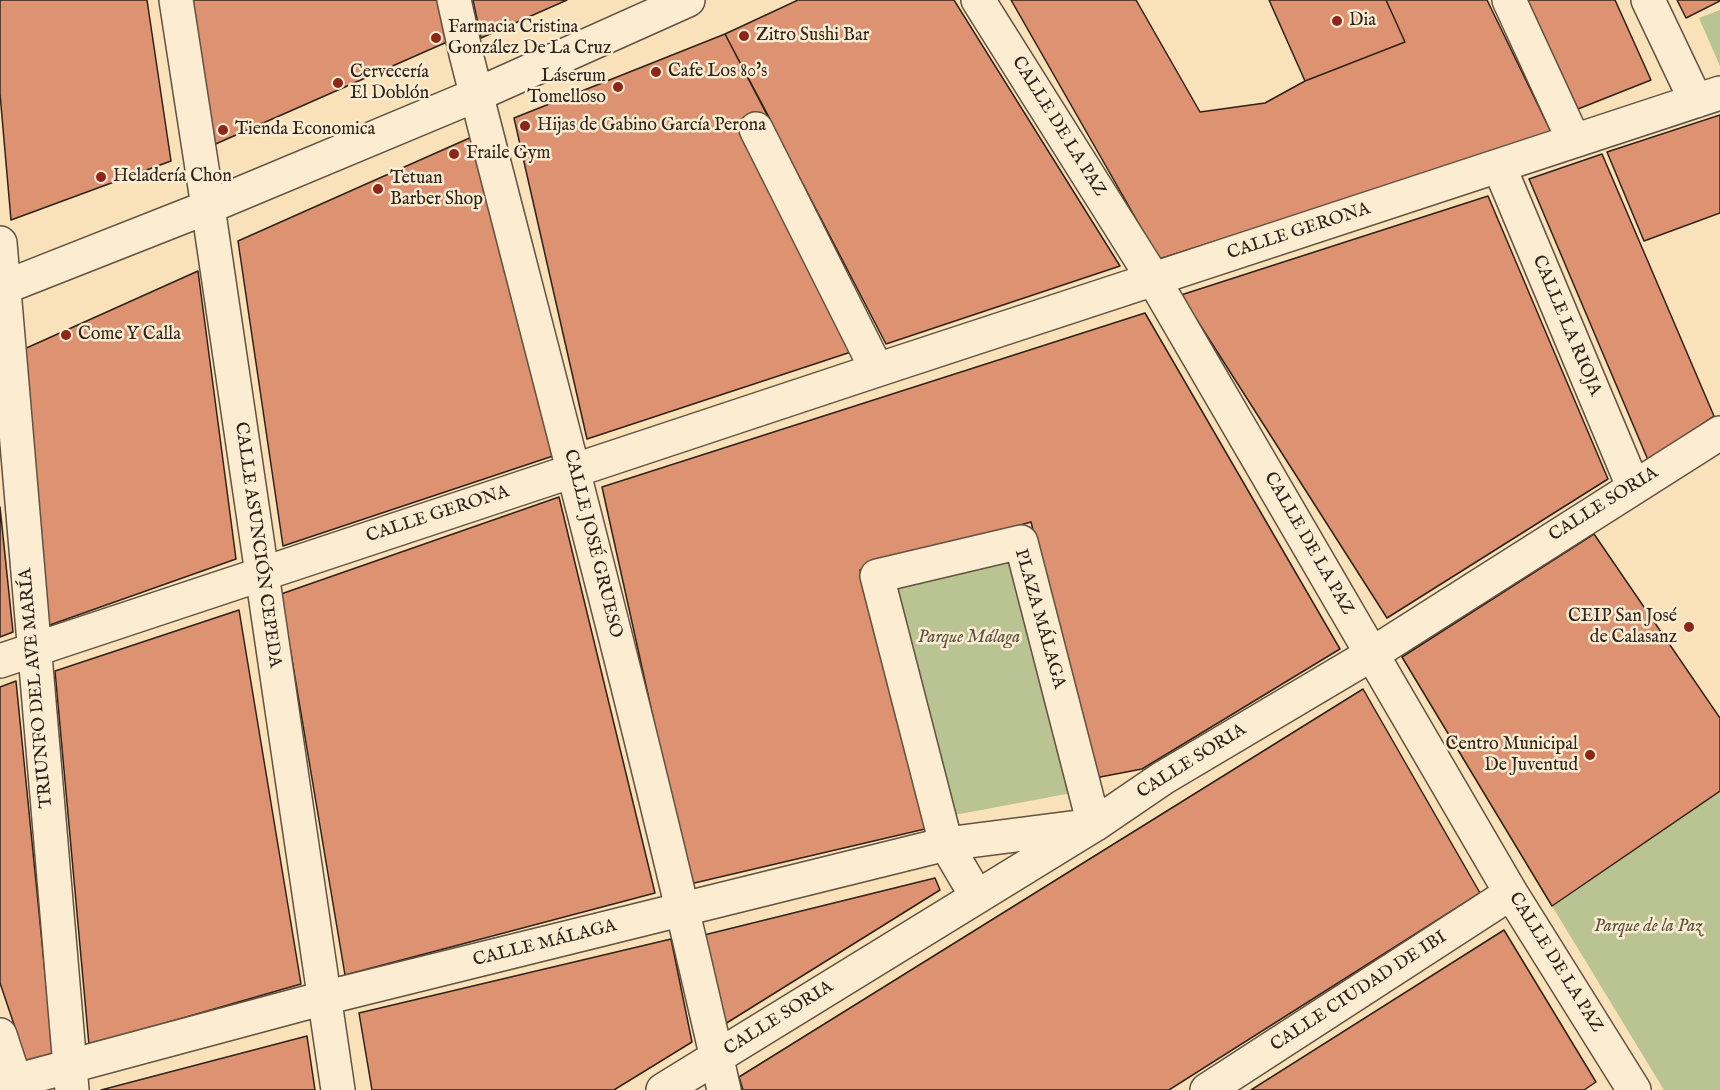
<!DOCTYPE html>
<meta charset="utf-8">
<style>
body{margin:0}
canvas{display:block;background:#f9e1b9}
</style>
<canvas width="1720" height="1090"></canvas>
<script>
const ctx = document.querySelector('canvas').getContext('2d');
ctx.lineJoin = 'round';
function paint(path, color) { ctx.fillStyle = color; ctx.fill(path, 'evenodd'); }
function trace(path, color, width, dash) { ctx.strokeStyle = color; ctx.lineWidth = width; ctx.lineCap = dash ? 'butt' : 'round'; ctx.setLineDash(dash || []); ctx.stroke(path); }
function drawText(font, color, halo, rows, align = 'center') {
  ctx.font = font + ' "IM FELL English",serif'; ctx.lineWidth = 5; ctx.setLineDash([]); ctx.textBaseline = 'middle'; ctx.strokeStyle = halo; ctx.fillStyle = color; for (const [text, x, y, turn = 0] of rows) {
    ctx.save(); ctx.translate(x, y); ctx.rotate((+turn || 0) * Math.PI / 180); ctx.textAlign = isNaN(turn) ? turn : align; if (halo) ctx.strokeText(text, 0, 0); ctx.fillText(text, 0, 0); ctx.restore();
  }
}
paint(new Path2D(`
 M 1720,10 L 1720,66 L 1699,18 Z
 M 1018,548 L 1077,792 L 949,816 L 882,580 Z
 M 1720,791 L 1720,1090 L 1664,1090 L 1552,906 Z`), '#bac392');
const building = new Path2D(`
 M 0,0 L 147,0 L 171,161 L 11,220 L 0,94 Z
 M 192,0 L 438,0 L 447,42 L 211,146 Z
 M 473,0 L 567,0 L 481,38 Z
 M 798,0 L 954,0 L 1120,266 L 886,344 L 725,34 Z
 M 1011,0 L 1136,0 L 1200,112 L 1265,103 L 1305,81 L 1405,42 L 1386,0 L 1487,0 L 1552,134 L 1159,259 Z
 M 1269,0 L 1386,0 L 1405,42 L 1305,81 Z
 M 1527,0 L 1615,0 L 1651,80 L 1578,109 Z
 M 1677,0 L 1720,0 L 1720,1 L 1686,18 Z
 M 725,34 L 770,119 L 740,131 L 851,352 L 587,439 L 514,118 Z
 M 1720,115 L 1720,213 L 1644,241 L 1607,152 Z
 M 474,136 L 553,456 L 283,546 L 238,241 Z
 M 1602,154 L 1714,416 L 1648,460 L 1529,179 Z
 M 1488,196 L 1608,479 L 1387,618 L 1181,295 Z
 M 198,271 L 236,559 L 47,626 L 22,350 Z
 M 1145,313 L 1340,649 L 1142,769 L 1095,778 L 1031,522 L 860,570 L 925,829 L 690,884 L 602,487 Z
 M 559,497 L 655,893 L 345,975 L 281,594 Z
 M 0,507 L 13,632 L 0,637 Z
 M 1594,534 L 1720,718 L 1720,791 L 1552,906 L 1402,657 Z
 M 239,610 L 301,984 L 89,1045 L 55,671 Z
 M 16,681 L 53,1053 L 27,1063 L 0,983 L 0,687 Z
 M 1363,689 L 1480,893 L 1169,1090 L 743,1090 L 739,1077 Z
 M 935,878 L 940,890 L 725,1024 L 704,935 Z
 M 1504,930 L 1596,1082 L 1584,1090 L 1251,1090 Z
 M 671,939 L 692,1042 L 614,1090 L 372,1090 L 359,1013 Z
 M 307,1036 L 315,1090 L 101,1090 Z`);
paint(building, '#dd9272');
trace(building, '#2f2218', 1.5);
const minor = new Path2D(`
 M 176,0 L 208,207 L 338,1090
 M 454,0 L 466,54 C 554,398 646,742 724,1090
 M 978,0 L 1154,280 L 1511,893 L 1634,1090
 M 1509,0 L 1574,141
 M 1648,0 L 1696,101
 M 756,129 L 877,370
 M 1499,166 L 1633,486
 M 0,243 L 72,1090
 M 0,289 L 208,207 L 476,95 L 688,0
 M 0,661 L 877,370 L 1720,93
 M 0,1035 L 18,1090
 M 0,1085 L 324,998 L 946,844 L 1094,825 L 1021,542 L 877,576 L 946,844 L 977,897
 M 663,1090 L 1094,825 L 1163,778 L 1372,654 L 1720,433
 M 1207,1090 L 1511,893`);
trace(minor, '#625240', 36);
trace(minor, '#fbecd2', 33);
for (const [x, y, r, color] of [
 [1337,21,6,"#8f2418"],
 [744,36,6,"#8f2418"],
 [436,38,6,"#8f2418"],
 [656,72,6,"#8f2418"],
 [338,83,6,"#8f2418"],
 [618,87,6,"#8f2418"],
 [525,126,6,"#8f2418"],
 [223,130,6,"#8f2418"],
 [454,154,6,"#8f2418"],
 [101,177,6,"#8f2418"],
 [378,189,6,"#8f2418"],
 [66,335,6,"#8f2418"],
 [1689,627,6,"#8f2418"],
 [1590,755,6,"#8f2418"]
]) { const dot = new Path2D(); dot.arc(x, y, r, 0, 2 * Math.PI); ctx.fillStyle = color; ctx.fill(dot); trace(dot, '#fbecd2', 2); }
drawText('18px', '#2f2218', '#fbecd2', [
 ["Dia",1349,21],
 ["Farmacia Cristina",448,28],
 ["González De La Cruz",448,49],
 ["Zitro Sushi Bar",756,36],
 ["Cafe Los 80's",668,72],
 ["Cervecería",350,73],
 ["El Doblón",350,94],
 ["Láserum",606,77,"right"],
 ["Tomelloso",606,98,"right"],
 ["Hijas de Gabino García Perona",537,126],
 ["Tienda Economica",235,130],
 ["Fraile Gym",466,154],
 ["Heladería Chon",113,177],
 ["Tetuan",390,179],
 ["Barber Shop",390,200],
 ["Come Y Calla",78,335],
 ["CEIP San José",1677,617,"right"],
 ["de Calasanz",1677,638,"right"],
 ["Centro Municipal",1578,745,"right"],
 ["De Juventud",1578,766,"right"]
], 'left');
drawText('18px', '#2f2218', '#fbecd2', [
 ["CALLE DE LA PAZ",1058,127,58],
 ["CALLE GERONA",1299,232,-18],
 ["CALLE LA RIOJA",1566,326,67],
 ["CALLE SORIA",1604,505,-32],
 ["CALLE GERONA",438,515,-18],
 ["CALLE JOSÉ GRUESO",592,544,76],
 ["CALLE DE LA PAZ",1308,544,60],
 ["CALLE ASUNCIÓN CEPEDA",257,545,82],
 ["PLAZA MÁLAGA",1039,619,74],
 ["TRIUNFO DEL AVE MARÍA",37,688,-95],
 ["CALLE SORIA",1192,762,-32],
 ["CALLE MÁLAGA",545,944,-14],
 ["CALLE DE LA PAZ",1555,963,58],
 ["CALLE CIUDAD DE IBI",1359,992,-33],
 ["CALLE SORIA",779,1019,-32]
]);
drawText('italic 18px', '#59523d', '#fbecd2', [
 ["Parque Málaga",969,638],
 ["Parque de la Paz",1648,927]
]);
</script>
